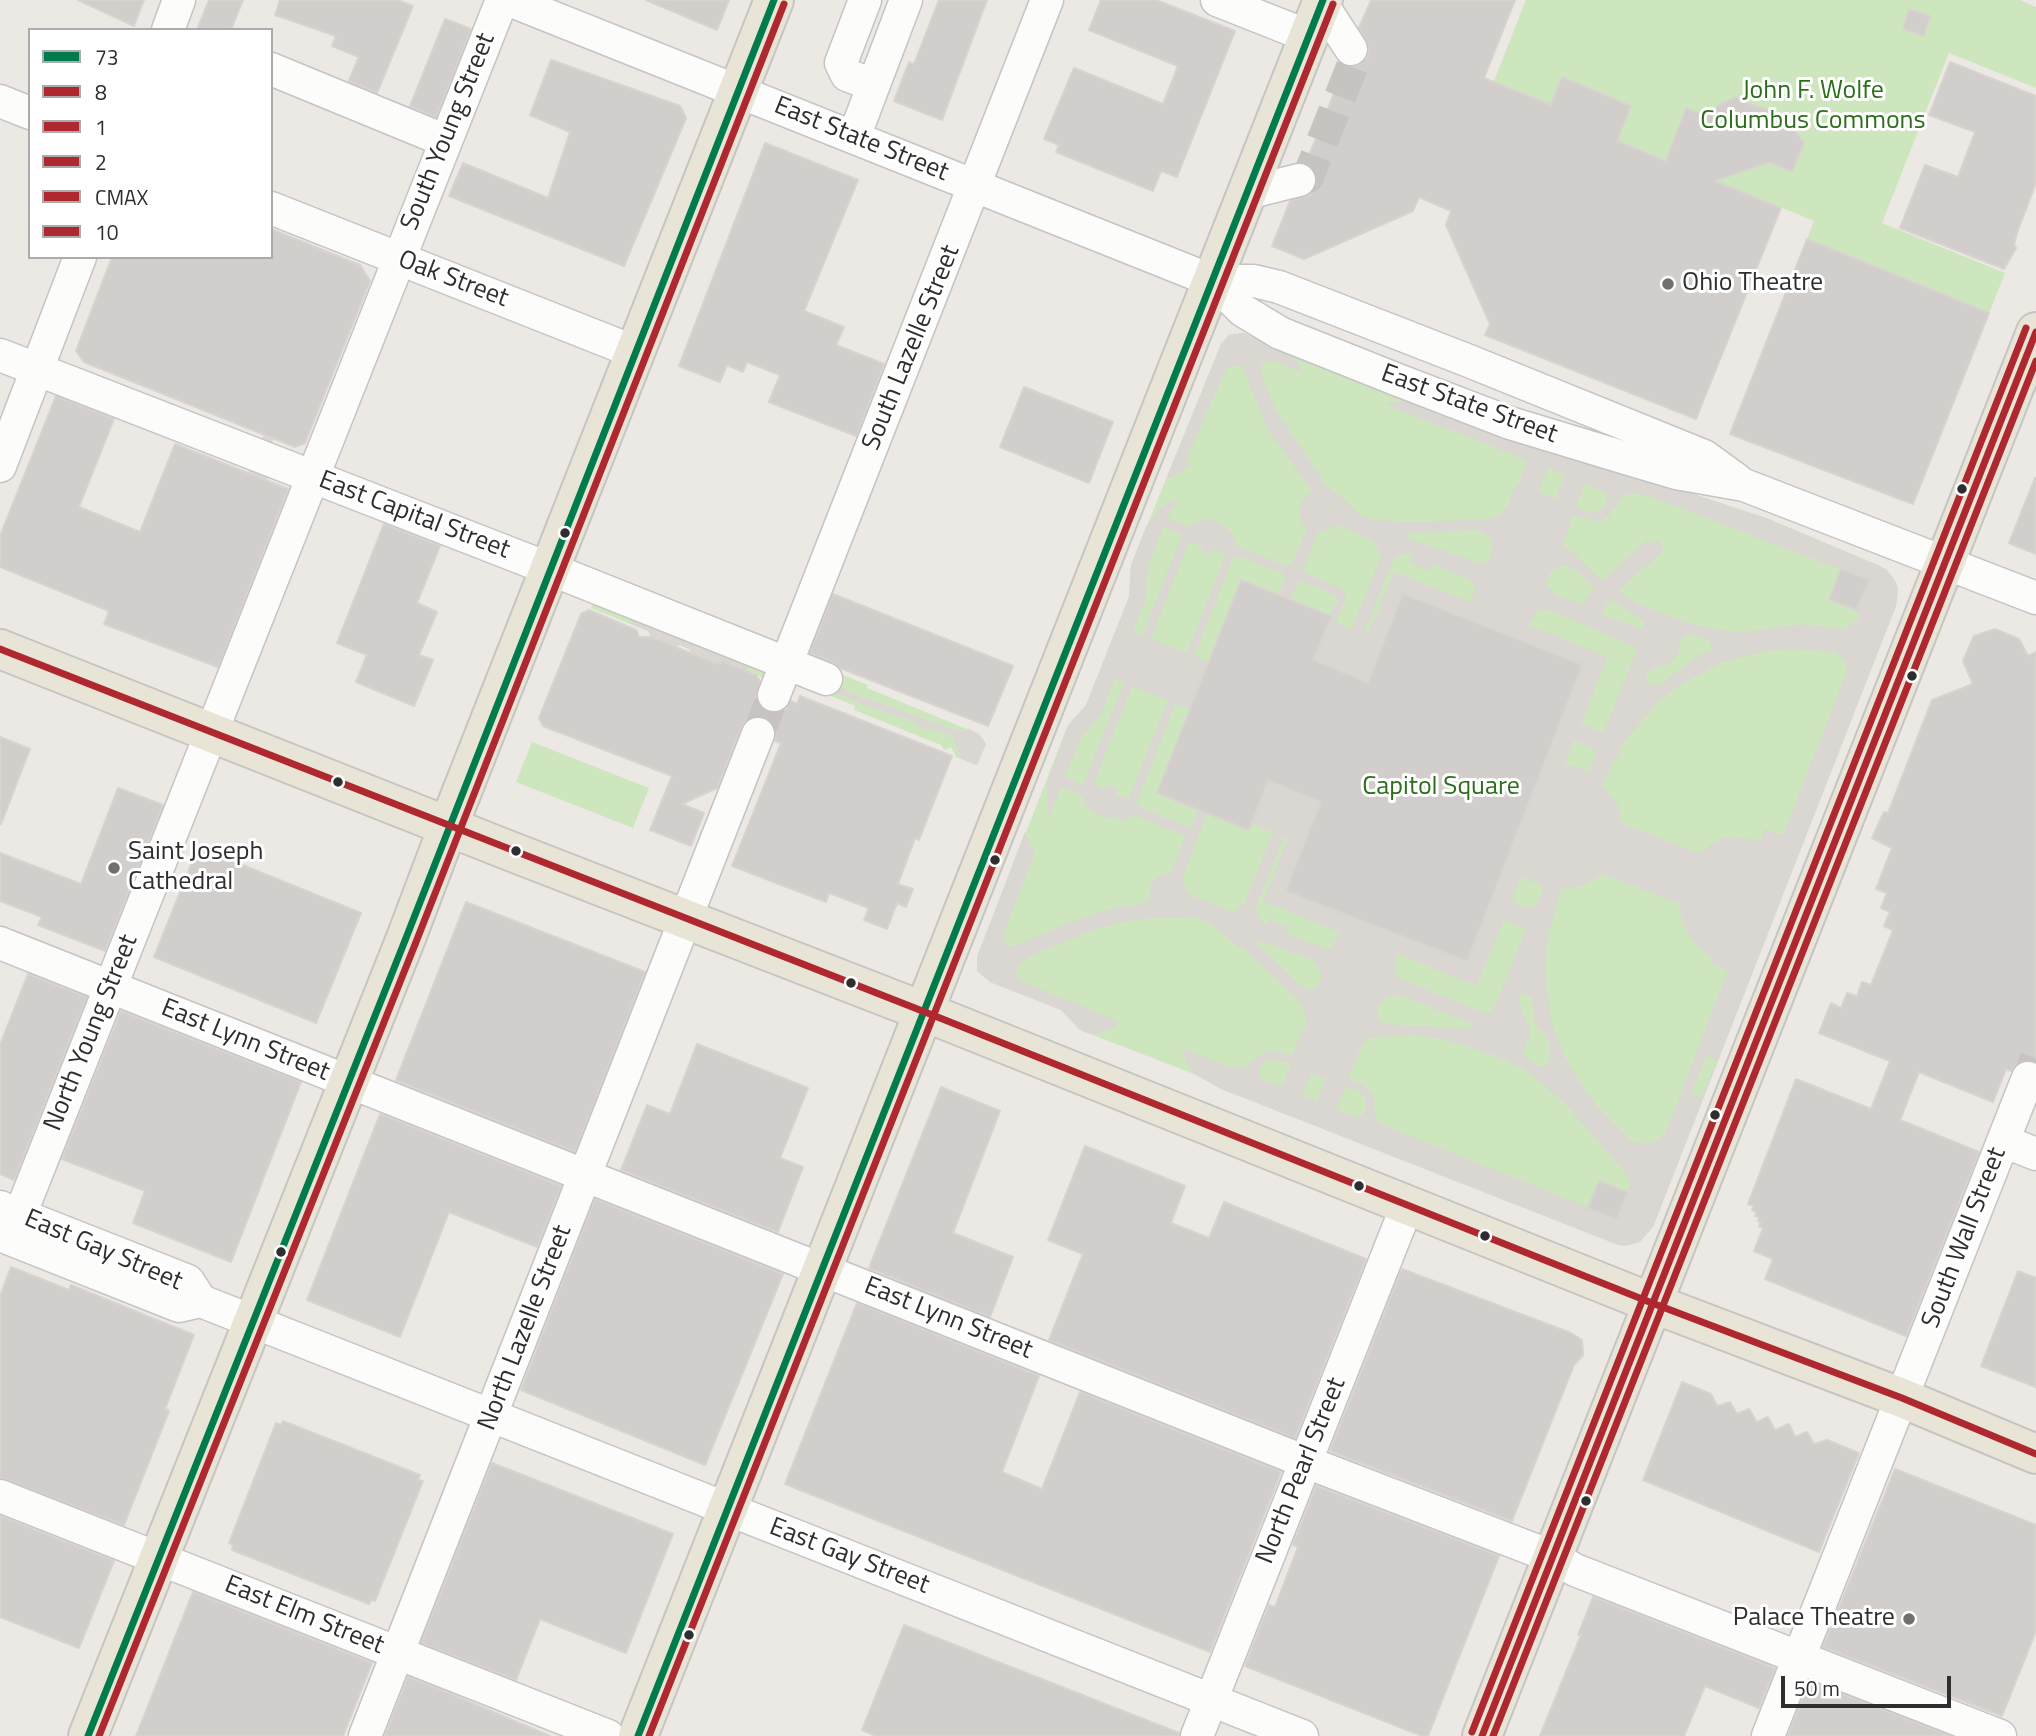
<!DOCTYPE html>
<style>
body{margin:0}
#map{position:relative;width:2036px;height:1736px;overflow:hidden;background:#ece8e4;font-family:"Titillium Web",sans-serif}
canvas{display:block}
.legend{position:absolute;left:28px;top:28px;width:245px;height:231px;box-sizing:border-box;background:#fff;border:2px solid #ababab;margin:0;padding:9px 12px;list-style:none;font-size:21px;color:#2e2e2e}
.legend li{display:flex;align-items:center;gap:14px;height:35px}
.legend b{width:35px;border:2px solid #ababab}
.scale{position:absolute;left:1781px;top:1676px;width:170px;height:32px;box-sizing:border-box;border:4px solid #2e2e2e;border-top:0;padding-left:9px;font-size:21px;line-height:24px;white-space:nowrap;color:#2e2e2e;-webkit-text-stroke:5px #fff;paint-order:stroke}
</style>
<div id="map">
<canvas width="2036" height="1736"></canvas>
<ul class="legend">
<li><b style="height:9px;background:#007b4b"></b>73</li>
<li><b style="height:9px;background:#af272f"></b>8</li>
<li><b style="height:9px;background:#af272f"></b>1</li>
<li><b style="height:9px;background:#af272f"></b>2</li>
<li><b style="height:9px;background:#af272f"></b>CMAX</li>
<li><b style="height:9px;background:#af272f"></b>10</li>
</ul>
<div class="scale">50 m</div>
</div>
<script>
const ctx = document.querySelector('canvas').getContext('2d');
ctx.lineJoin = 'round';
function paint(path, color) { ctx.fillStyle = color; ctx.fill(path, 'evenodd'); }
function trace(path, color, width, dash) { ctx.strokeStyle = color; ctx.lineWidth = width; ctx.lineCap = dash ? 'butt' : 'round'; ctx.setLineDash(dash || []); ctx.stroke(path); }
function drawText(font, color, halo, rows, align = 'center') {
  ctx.font = font + ' "Titillium Web",sans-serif'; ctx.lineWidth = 6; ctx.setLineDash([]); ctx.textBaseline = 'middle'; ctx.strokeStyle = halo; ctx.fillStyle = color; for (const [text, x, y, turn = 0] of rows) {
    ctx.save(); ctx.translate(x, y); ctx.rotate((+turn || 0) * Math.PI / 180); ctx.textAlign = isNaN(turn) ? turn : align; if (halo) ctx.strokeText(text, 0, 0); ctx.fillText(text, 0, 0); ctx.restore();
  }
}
paint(new Path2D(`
 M 1526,0 L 2020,0 L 2036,7 L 2036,88 L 1949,53 L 1882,223 L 2005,273 L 1989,313 L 1807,239 L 1814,221 L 1617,140 L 1631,105 L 1563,77 L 1551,105 L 1494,81 Z
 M 1243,333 L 1458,416 L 1766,518 L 1880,566 C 1896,576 1900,589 1896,606 L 1653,1227 L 1631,1243 L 1080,1030 L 1061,1010 L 990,982 L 977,971 L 977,957 L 1066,730 L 1086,705 L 1129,597 L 1131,565 L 1221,344 L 1229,335 Z
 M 271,446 L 868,685 L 867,688 L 979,734 L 986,744 L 977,765 L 956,757 L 951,747 L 944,750 L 941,745 L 854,710 L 855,706 L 797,682 L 793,690 L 724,662 L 717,664 L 692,655 L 689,649 L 680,645 L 676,647 L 651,637 L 648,631 L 591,608 L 595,599 L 269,473 L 267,480 L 248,473 Z
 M 532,742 L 649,788 L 633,828 L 516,782 Z`), '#cee6be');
paint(new Path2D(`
 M 1243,333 L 1288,352 L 1298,363 L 1302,373 L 1275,361 L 1264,361 L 1261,365 L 1261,371 L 1274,407 L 1326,485 L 1355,509 L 1355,512 L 1364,517 L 1374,520 L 1412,522 L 1490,519 L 1500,515 L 1507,507 L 1516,484 L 1519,485 L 1527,460 L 1384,404 L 1408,400 L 1766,518 L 1880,566 L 1887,570 L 1896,582 L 1898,589 L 1896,606 L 1653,1227 L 1640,1242 L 1626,1246 L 1618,1245 L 1221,1089 L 1196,1075 L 1187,1064 L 1182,1048 L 1232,1068 L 1245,1067 L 1265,1052 L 1281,1052 L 1292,1056 L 1302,1031 L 1306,1028 L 1307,1021 L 1303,1007 L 1297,999 L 1242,947 L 1239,947 L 1207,921 L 1191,916 L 1189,918 L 1159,918 L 1131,920 L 1096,929 L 1033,955 L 1018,966 L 1016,972 L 1019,980 L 1118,1021 L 1114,1028 L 1101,1033 L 1091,1034 L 1080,1030 L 1061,1010 L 990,982 L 977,971 L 977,957 L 1025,832 L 1035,852 L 1002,938 L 1006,945 L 1012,947 L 1073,921 L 1107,910 L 1149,902 L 1150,889 L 1153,882 L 1157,877 L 1171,874 L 1185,836 L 1132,814 L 1130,818 L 1123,821 L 1121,817 L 1103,818 L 1088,808 L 1081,795 L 1062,787 L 1048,818 L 1047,784 L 1068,725 L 1086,705 L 1129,597 L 1131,565 L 1146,527 L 1159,508 L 1179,497 L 1167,518 L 1188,526 L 1207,519 L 1214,520 L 1231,531 L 1237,546 L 1286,566 L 1292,564 L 1307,529 L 1300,519 L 1299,506 L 1306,496 L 1312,491 L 1268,430 L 1242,366 L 1236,365 L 1226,369 L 1186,459 L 1191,465 L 1171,478 L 1167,477 L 1221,344 L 1229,335 ZM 1548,468 L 1565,475 L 1555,499 L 1538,492 ZM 1585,483 L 1606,493 L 1607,504 L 1599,511 L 1591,513 L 1576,507 ZM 1633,493 L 1651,497 L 1868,580 L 1856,610 L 1859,616 L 1857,620 L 1847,629 L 1840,629 L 1804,624 L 1745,632 L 1727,631 L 1687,623 L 1639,604 L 1618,591 L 1664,550 L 1659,541 L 1645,541 L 1603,581 L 1563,544 L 1573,515 L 1595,521 L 1603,520 L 1609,515 L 1623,496 ZM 1337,524 L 1374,541 L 1381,555 L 1352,629 L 1336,622 L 1346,597 L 1342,589 L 1306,573 L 1303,568 L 1319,532 L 1330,530 ZM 1163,527 L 1182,535 L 1142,636 L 1133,632 L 1146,598 L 1148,566 ZM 1478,530 L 1489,537 L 1492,543 L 1491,556 L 1487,561 L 1480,563 L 1406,538 L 1410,533 ZM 1189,542 L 1202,545 L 1200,550 L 1211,554 L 1213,549 L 1226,554 L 1187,653 L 1151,639 ZM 1406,553 L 1412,556 L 1410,563 L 1429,571 L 1432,564 L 1470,579 L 1475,589 L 1471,602 L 1394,572 L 1368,634 L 1364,633 L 1393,560 L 1399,555 ZM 1238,556 L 1282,573 L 1285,580 L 1278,595 L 1291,600 L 1297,585 L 1302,581 L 1336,596 L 1337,601 L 1313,660 L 1368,683 L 1403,595 L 1582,665 L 1467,961 L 1286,891 L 1321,802 L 1268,780 L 1251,824 L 1273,832 L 1244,904 L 1232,912 L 1188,894 L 1182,879 L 1207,813 L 1198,809 L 1190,828 L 1138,806 L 1137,802 L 1175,704 L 1190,709 L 1200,685 L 1208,662 L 1194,656 L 1233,558 ZM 1561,565 L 1574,568 L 1594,588 L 1583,605 L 1555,594 L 1546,584 L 1550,572 ZM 1610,599 L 1645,621 L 1641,629 L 1601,614 ZM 1547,609 L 1636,647 L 1636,652 L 1604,732 L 1581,724 L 1608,657 L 1529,625 L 1537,611 ZM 1690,634 L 1709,640 L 1712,648 L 1710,652 L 1700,654 L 1661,684 L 1649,685 L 1645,676 L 1651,670 L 1670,663 L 1677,655 L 1683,636 ZM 1791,649 L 1835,652 L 1844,659 L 1847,665 L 1846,674 L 1783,835 L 1765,829 L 1760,841 L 1736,837 L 1724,838 L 1714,842 L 1699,853 L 1621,823 L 1618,806 L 1602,784 L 1625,741 L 1659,701 L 1679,686 L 1720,663 L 1766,651 ZM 1115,679 L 1124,683 L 1083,785 L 1065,777 L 1080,739 L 1101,714 ZM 1132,686 L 1168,700 L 1129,799 L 1116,794 L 1118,789 L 1107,784 L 1105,789 L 1094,783 ZM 1574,740 L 1595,750 L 1596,756 L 1588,771 L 1565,764 ZM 1284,837 L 1288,839 L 1263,901 L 1339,932 L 1334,944 L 1328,949 L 1287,934 L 1289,927 L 1269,919 L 1266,926 L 1257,917 L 1256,907 ZM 1604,874 L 1679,904 L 1682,923 L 1695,944 L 1712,958 L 1710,963 L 1728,971 L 1665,1134 L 1654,1143 L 1645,1144 L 1632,1141 L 1597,1106 L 1577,1078 L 1565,1057 L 1551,1021 L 1545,972 L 1548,935 L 1561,889 L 1581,886 ZM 1521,877 L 1539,884 L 1542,887 L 1542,893 L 1535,908 L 1529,908 L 1511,901 ZM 1504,919 L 1526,930 L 1493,1010 L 1490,1013 L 1484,1013 L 1399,978 L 1394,969 L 1398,954 L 1476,986 ZM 1259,940 L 1313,960 L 1322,975 L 1318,987 L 1310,990 L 1300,985 L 1258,945 ZM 1522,994 L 1531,997 L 1535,1023 L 1550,1043 L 1550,1060 L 1545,1066 L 1538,1066 L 1530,1062 L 1523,1053 L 1531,1032 L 1519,1004 L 1518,998 ZM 1392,995 L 1399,995 L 1471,1023 L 1471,1029 L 1384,1024 L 1379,1020 L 1378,1007 L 1386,997 ZM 1416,1035 L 1451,1041 L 1501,1058 L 1525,1070 L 1564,1102 L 1627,1175 L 1630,1185 L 1617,1219 L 1380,1124 L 1375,1117 L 1373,1094 L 1363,1085 L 1348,1078 L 1361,1047 L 1367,1039 L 1372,1037 ZM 1706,1056 L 1717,1061 L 1701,1098 L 1691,1094 ZM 1272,1059 L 1291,1064 L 1282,1087 L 1262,1079 L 1259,1076 L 1260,1067 L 1267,1060 ZM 1311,1073 L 1325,1079 L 1317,1101 L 1303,1095 ZM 1346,1086 L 1359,1091 L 1366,1099 L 1366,1109 L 1361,1116 L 1356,1117 L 1336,1109 Z
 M 264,434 L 274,438 L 271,447 L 815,672 L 851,693 L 962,732 L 969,729 L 979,734 L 986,744 L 977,765 L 961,759 L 953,736 L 931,728 L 928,730 L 918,727 L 917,723 L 856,702 L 837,693 L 804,674 L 757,662 L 745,670 L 724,662 L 717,664 L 692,655 L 689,649 L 680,645 L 676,647 L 651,637 L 648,631 L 631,624 L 635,613 L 268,476 L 267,480 L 248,473 Z`), '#dad6d2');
const building = new Path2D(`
 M 78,0 L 144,0 L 134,26 Z
 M 209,0 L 243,0 L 231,30 L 197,30 Z
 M 280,0 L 397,0 L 413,6 L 377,93 L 349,81 L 359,57 L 332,46 L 336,36 L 275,15 Z
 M 646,0 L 729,0 L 717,30 Z
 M 939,0 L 987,0 L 942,120 L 894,101 L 909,62 L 914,64 Z
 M 1101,0 L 1156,0 L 1235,31 L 1177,177 L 1161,171 L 1153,191 L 1056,152 L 1059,145 L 1044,139 L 1074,68 L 1163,104 L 1178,66 L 1089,30 Z
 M 1371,0 L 1515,0 L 1484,78 L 1551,105 L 1562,77 L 1631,106 L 1617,141 L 1666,161 L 1686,108 L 1705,116 L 1719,105 L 1736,97 L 1754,106 L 1771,110 L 1786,124 L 1790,124 L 1804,143 L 1792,172 L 1770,162 L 1715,181 L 1781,208 L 1696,419 L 1485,335 L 1490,324 L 1446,225 L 1451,211 L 1419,197 L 1413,211 L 1304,259 L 1272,246 L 1290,201 L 1311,194 L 1316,186 L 1317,175 L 1313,168 L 1306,163 L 1345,66 L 1353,67 L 1360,65 L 1368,57 L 1369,47 L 1359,28 Z
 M 1909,9 L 1930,16 L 1924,36 L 1903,29 Z
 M 445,19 L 471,29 L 436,117 L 410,106 Z
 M 551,60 L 680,106 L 686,118 L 624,266 L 449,196 L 463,163 L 548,198 L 570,132 L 530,115 Z
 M 1950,62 L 2036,96 L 2036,183 L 2018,230 L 2014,244 L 2016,248 L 2004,269 L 1900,228 L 1925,165 L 1958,177 L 1975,132 L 1929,115 Z
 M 765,143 L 858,180 L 804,311 L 844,327 L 836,345 L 884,364 L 856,436 L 769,402 L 780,375 L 747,362 L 743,372 L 727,365 L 720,382 L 679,366 Z
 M 271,229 L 360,265 L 370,281 L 305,443 L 295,447 L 84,362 L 76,351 L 112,257 L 271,257 Z
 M 1807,239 L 1989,313 L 1913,504 L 1730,434 Z
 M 1024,387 L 1113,422 L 1089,483 L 1000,447 Z
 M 56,396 L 114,419 L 79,507 L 140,532 L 175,444 L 288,489 L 218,667 L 104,624 L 109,611 L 0,567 L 0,536 Z
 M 2035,478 L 2036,479 L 2036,554 L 2009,543 Z
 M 384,524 L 440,546 L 417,603 L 437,612 L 419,655 L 433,660 L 414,706 L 356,682 L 367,655 L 337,643 Z
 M 1841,569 L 1869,580 L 1856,610 L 1829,599 Z
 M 1241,580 L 1331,616 L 1313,660 L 1368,683 L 1403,594 L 1582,665 L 1467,961 L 1286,891 L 1321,802 L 1268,780 L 1249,830 L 1157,793 Z
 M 833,594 L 1013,666 L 988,726 L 840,668 L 833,662 L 810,653 Z
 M 589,610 L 636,630 L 639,637 L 651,637 L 717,664 L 724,662 L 756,675 L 760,681 L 756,698 L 759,706 L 767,712 L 776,713 L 785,710 L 791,701 L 797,704 L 800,696 L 952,756 L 919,840 L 915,838 L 898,884 L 913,889 L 906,907 L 897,903 L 887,929 L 864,920 L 869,908 L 829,893 L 826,902 L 732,866 L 781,743 L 775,741 L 776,731 L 772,722 L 765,717 L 755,716 L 746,720 L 741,727 L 717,788 L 682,804 L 704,813 L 691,846 L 650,830 L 672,776 L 543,726 L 539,718 L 581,614 Z
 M 1995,629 L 2019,639 L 2028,656 L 2036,652 L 2036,1062 L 2025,1060 L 2016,1064 L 2011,1071 L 2006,1069 L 1993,1102 L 1919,1072 L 1900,1120 L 1979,1152 L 1906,1336 L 1765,1279 L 1773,1259 L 1754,1251 L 1763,1228 L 1759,1226 L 1761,1222 L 1758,1221 L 1759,1217 L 1755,1216 L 1757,1212 L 1752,1210 L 1754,1206 L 1748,1204 L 1796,1079 L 1871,1109 L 1890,1061 L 1819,1033 L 1831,1003 L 1841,1008 L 1847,993 L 1857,996 L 1862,982 L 1871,985 L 1893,930 L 1884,926 L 1890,912 L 1881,908 L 1887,893 L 1876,889 L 1892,848 L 1872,838 L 1884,812 L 1888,813 L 1932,700 L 1973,684 L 1963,661 L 1974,636 Z
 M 0,737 L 30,749 L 1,824 L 0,824 Z
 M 118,788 L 163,805 L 105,951 L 38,925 L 42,917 L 0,901 L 0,853 L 81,884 Z
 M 198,847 L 361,913 L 316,1023 L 154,957 Z
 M 466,902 L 645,972 L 575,1152 L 396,1080 Z
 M 28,974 L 87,997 L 14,1180 L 0,1174 L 0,1045 Z
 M 121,1011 L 301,1082 L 231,1262 L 133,1223 L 145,1191 L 62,1159 Z
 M 697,1044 L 808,1088 L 780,1158 L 803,1167 L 778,1232 L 621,1170 L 647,1105 L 670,1114 Z
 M 941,1087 L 1000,1111 L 953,1233 L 1013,1257 L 990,1317 L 869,1268 Z
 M 380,1114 L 561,1186 L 537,1247 L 449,1212 L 400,1337 L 307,1300 Z
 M 1085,1146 L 1185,1186 L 1171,1223 L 1209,1238 L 1224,1202 L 1366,1259 L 1295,1438 L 1049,1340 L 1083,1254 L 1048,1240 Z
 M 1599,1181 L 1627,1192 L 1617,1219 L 1588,1208 Z
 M 595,1199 L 783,1274 L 705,1465 L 521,1390 Z
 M 11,1267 L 69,1290 L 71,1285 L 194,1335 L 165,1409 L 169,1411 L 124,1525 L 0,1478 L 0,1296 Z
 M 1402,1269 L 1571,1333 L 1582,1340 L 1583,1355 L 1574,1365 L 1512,1521 L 1330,1451 Z
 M 2018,1271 L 2036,1278 L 2036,1387 L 1981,1366 Z
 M 857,1303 L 1039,1376 L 1002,1472 L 1042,1489 L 1080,1392 L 1281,1472 L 1210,1652 L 785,1484 Z
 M 1682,1382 L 1711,1394 L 1717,1406 L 1730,1402 L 1737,1414 L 1749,1409 L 1757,1422 L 1768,1417 L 1775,1430 L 1789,1424 L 1795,1437 L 1807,1432 L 1814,1444 L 1827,1440 L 1859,1453 L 1819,1552 L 1643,1480 Z
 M 283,1421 L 420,1475 L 418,1480 L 423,1481 L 375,1601 L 371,1600 L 369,1604 L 232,1550 L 233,1545 L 229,1543 L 276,1423 L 281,1425 Z
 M 492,1463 L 673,1534 L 626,1653 L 540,1619 L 516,1680 L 421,1643 Z
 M 1895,1469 L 2036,1525 L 2036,1631 L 2002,1716 L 1823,1647 Z
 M 1316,1486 L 1499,1556 L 1428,1736 L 1422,1736 L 1245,1666 L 1269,1605 L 1275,1607 L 1298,1547 L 1293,1545 Z
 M 0,1516 L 114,1561 L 79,1648 L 0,1617 Z
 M 193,1592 L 372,1663 L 343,1736 L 136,1736 Z
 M 1593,1597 L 1775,1668 L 1759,1708 L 1705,1686 L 1684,1736 L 1540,1736 L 1581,1635 L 1578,1635 Z
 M 904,1625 L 1179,1733 L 1179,1736 L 876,1736 L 862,1730 Z
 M 408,1677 L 439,1689 L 550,1736 L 385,1736 Z
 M 1809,1681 L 1950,1736 L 1788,1736 Z`);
paint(building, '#d1cecb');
trace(building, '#d7d4d0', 2);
trace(new Path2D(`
 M 1299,180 L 1308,177 L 1356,57 L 1351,49
 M 758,734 L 774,695
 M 2028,1078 L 2036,1059`), '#c6c3c0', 32, [32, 16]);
const minor = new Path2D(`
 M 509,0 L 1213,281 L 1242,310 L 1280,333 L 1398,380 L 1510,423 L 1622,457 L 1676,473 L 1744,485 L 2036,598
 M 865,0 L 841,63 L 847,75 L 873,85
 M 1217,0 L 1308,36
 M 1321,3 L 1351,49
 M 168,30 L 179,0
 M 271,69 L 446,141
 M 0,101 L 30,113
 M 854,137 L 906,0
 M 1247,193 L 1299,180
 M 271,208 L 635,352
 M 1213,281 L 1254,281 L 1279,287 L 1469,361 L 1704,456 L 1737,480
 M 0,355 L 550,569 L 826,679
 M 0,466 L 80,257
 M 774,695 L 1047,0
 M 0,943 L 1306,1462 L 1553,1557 L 1575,1570 L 2000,1736
 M 2003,1141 L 2036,1154
 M 0,1207 L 188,1281 L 201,1301
 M 20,1215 L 502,0
 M 0,1235 L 179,1306 L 201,1301 L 1302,1736
 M 0,1496 L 608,1736
 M 365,1736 L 758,734
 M 1197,1736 L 1407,1206
 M 1768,1736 L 2028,1078`);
const major = new Path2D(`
 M 0,649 L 510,851 L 925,1012 L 1652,1303 L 1902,1398 L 2036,1454
 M 88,1736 L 406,938 L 448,827 L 774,0
 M 638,1736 L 1323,0
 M 1482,1736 L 2036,332`);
trace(minor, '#c5c4c5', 35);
trace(major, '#c6c5c4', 42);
trace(minor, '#fcfcfb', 32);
trace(major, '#e8e4d6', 38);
trace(new Path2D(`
 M 88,1736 L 406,938 L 774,0
 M 638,1736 L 1323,0`), '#007b4b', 7);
trace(new Path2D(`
 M 99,1736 L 416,942 L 784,4
 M 649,1736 L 1333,4`), '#af272f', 7);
trace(new Path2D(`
 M 1482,1736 L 2036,332`), '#af272f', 7);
trace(new Path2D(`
 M 1493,1736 L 2036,361`), '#af272f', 7);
trace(new Path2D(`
 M 1472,1732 L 2026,328`), '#af272f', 7);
trace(new Path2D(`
 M 0,649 L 925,1012 L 1652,1303 L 1902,1398 L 2036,1454`), '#af272f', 7);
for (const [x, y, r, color] of [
 [1668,284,7,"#706f6e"],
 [1962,489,6,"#2e2e2e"],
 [565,533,6,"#2e2e2e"],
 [1912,676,6,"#2e2e2e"],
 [338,782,6,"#2e2e2e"],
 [516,851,6,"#2e2e2e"],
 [995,860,6,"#2e2e2e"],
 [114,868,7,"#706f6e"],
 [851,983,6,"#2e2e2e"],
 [1715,1115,6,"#2e2e2e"],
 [1359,1186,6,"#2e2e2e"],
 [1485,1236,6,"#2e2e2e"],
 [281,1252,6,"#2e2e2e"],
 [1586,1501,6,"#2e2e2e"],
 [1909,1619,7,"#706f6e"],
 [689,1635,6,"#2e2e2e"]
]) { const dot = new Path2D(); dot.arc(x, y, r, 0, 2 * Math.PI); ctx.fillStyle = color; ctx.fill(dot); trace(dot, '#fff', 2.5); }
drawText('26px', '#2c6e1b', '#fff', [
 ["John F. Wolfe",1813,92],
 ["Columbus Commons",1813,122],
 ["Capitol Square",1441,788]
]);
drawText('26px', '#2e2e2e', '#fff', [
 ["South Young Street",449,132,-68],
 ["East State Street",861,140,22],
 ["Oak Street",453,280,21],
 ["South Lazelle Street",912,348,-68],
 ["East State Street",1469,405,20],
 ["East Capital Street",414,516,21],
 ["North Young Street",92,1033,-68],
 ["East Lynn Street",245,1041,22],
 ["South Wall Street",1965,1238,-69],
 ["East Gay Street",103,1251,23],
 ["East Lynn Street",948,1319,22],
 ["North Lazelle Street",526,1328,-69],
 ["North Pearl Street",1302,1471,-68],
 ["East Gay Street",849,1557,21],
 ["East Elm Street",304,1616,22]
]);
drawText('26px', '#2e2e2e', '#fff', [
 ["Ohio Theatre",1682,284],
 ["Saint Joseph",128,853],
 ["Cathedral",128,883],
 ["Palace Theatre",1895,1619,"right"]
], 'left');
</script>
